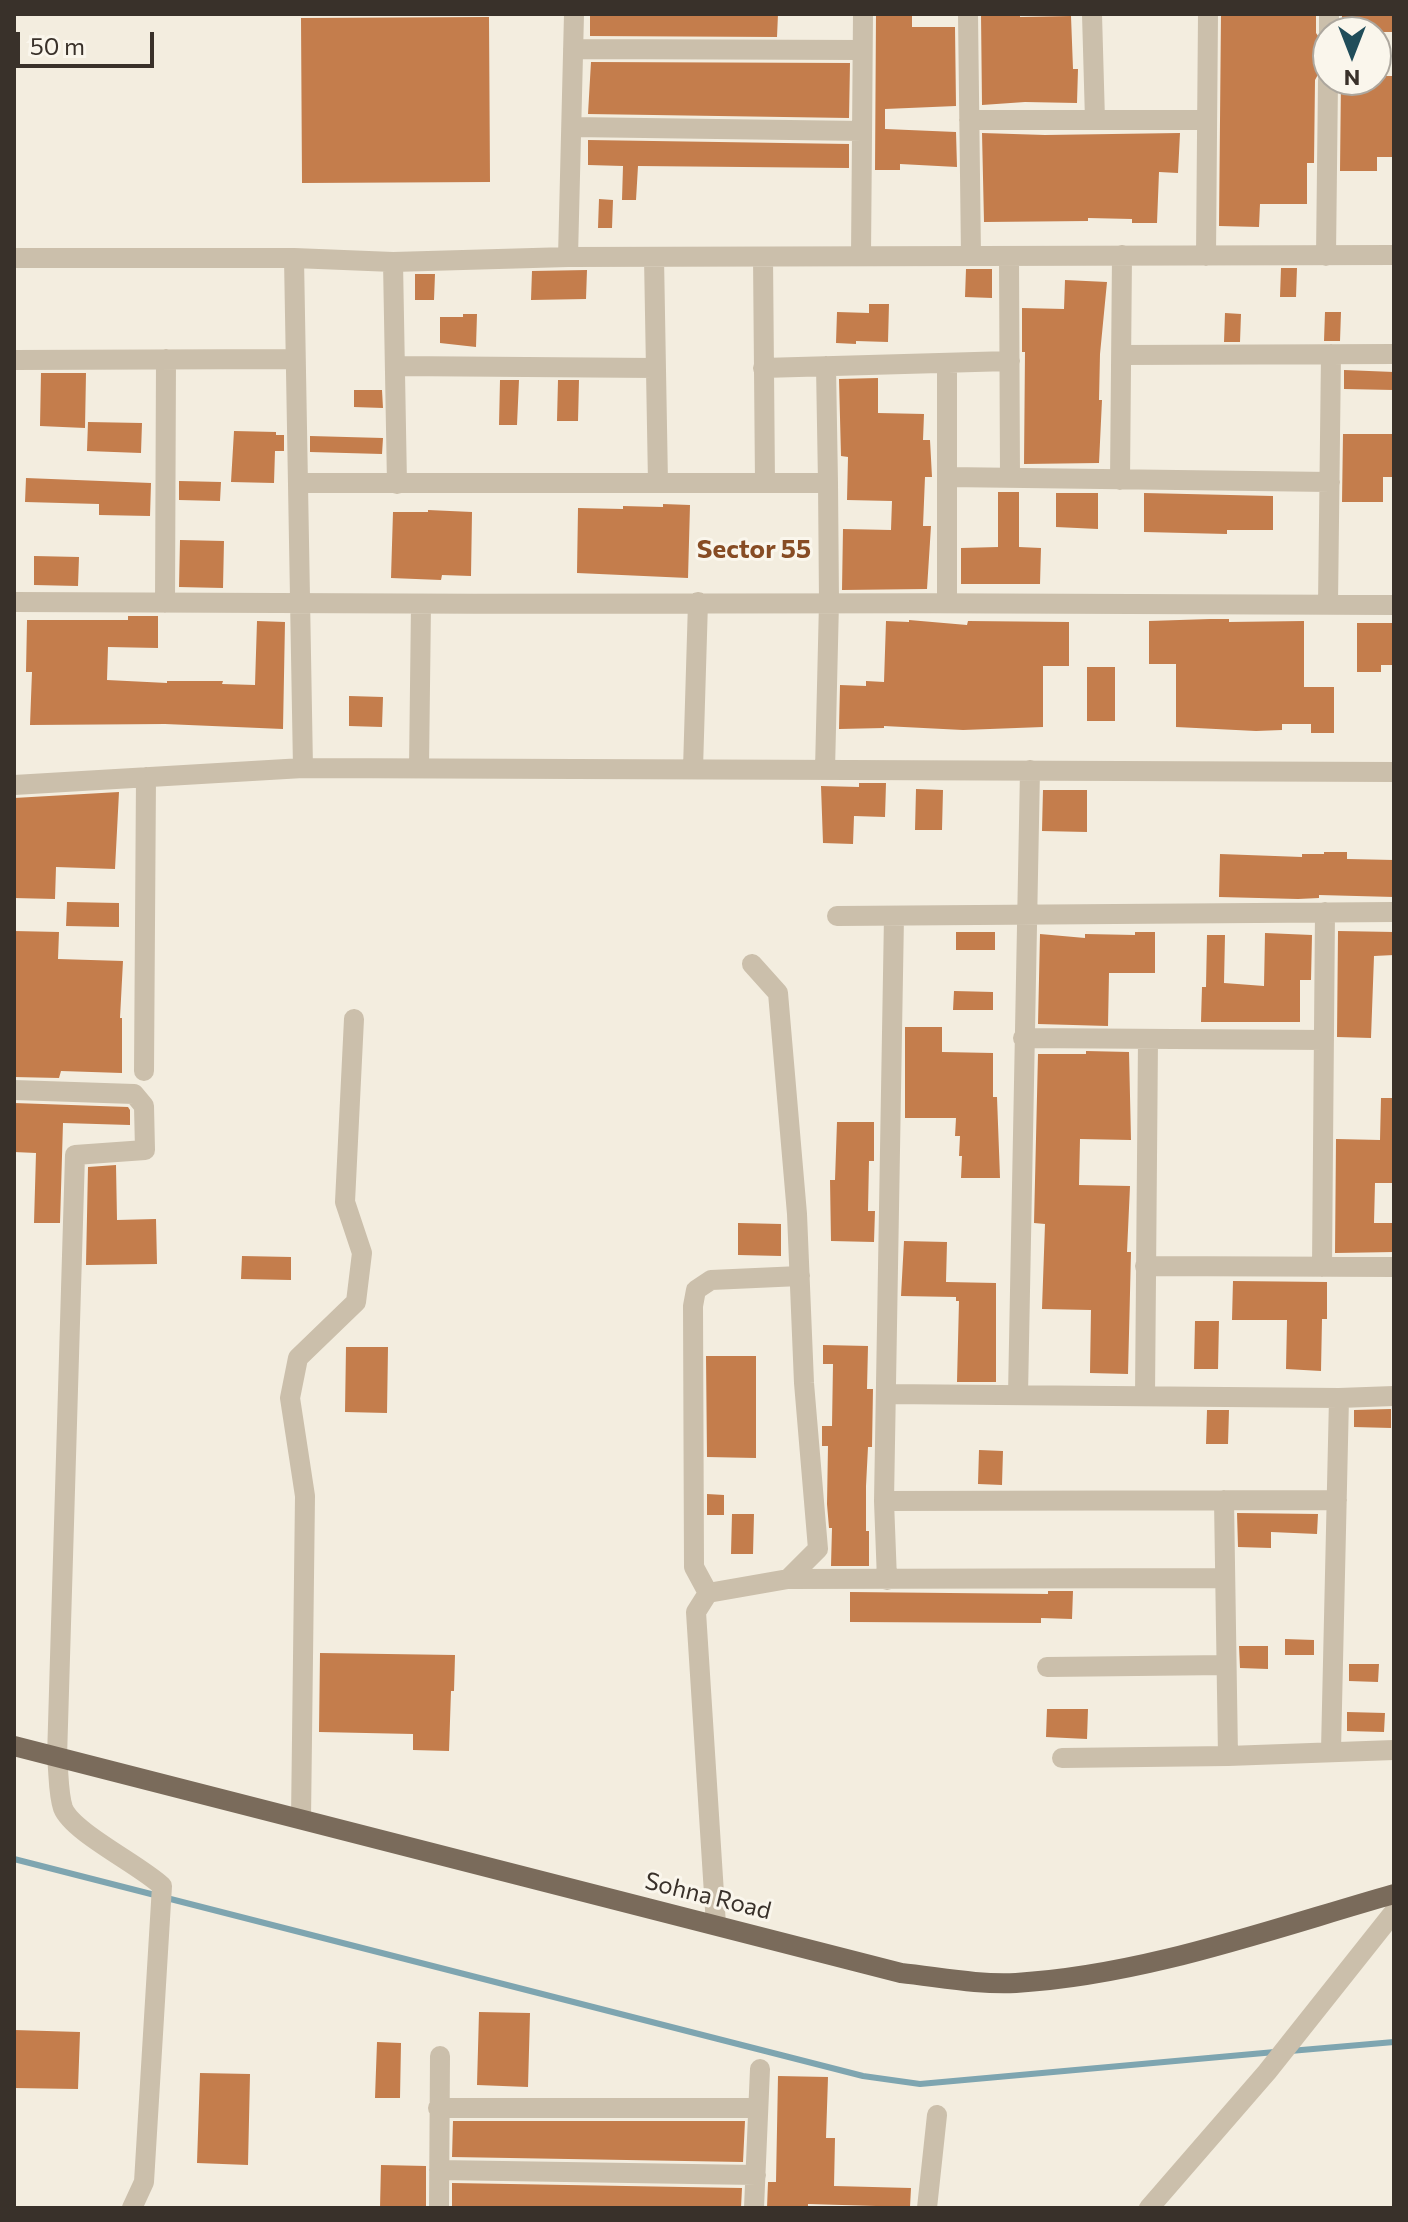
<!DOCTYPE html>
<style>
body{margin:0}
#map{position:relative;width:1408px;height:2222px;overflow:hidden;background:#f3eddf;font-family:Commissioner,sans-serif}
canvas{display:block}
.frame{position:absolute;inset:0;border:16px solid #39312a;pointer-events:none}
.north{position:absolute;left:1312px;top:16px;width:80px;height:80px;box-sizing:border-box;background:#faf6ec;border:2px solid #ada79e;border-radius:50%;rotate:180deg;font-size:22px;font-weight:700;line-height:32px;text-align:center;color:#39312a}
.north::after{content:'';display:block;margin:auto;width:28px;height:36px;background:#204d5a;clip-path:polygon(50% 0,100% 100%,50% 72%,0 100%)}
.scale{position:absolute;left:16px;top:32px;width:138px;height:36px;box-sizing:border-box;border:4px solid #39312a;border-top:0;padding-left:10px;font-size:24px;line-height:28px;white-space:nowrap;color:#39312a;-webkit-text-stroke:6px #faf6ec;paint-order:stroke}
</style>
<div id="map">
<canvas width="1408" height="2222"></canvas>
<div class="frame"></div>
<div class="north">N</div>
<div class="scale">50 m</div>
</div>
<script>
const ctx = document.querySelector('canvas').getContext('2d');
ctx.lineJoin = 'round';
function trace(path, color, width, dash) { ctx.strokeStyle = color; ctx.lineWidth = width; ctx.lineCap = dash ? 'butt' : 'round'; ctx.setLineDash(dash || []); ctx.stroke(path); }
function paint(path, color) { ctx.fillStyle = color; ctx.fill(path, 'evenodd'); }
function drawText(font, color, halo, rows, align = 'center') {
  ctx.font = font + ' Commissioner,sans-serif'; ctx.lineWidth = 6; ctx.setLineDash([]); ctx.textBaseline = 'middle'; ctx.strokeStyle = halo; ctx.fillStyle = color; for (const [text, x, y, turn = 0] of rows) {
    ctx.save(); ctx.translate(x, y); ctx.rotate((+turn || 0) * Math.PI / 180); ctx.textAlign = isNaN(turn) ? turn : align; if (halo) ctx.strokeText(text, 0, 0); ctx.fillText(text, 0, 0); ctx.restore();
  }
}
trace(new Path2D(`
 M 14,1859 L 863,2076 L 920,2084 L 1275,2052
 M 1290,2051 L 1394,2042`), '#7ea5b0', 6);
paint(new Path2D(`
 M 590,14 L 778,14 L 777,37 L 590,36 Z
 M 876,14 L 912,14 L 912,27 L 955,27 L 956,106 L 885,109 L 885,129 L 956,132 L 957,167 L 900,164 L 900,170 L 875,170 Z
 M 981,14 L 1020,14 L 1020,17 L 1071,16 L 1073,69 L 1078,69 L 1077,103 L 1025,102 L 982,105 Z
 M 1316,14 L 1316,33 L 1323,43 L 1321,69 L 1315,80 L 1314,163 L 1307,163 L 1307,204 L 1260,204 L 1259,227 L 1219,226 L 1221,15 Z
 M 1342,14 L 1394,15 L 1394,32 L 1342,32 Z
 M 489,17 L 490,182 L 302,183 L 301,18 Z
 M 591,62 L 850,63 L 849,118 L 588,114 Z
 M 1376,76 L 1394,76 L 1394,157 L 1377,157 L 1377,171 L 1340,171 L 1341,80 L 1376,81 Z
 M 982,133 L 1045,135 L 1180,133 L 1178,173 L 1159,172 L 1157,223 L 1132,223 L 1132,219 L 1088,218 L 1088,221 L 984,222 Z
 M 588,140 L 849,144 L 849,168 L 638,166 L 636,200 L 622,200 L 623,166 L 588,165 Z
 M 599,199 L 613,200 L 612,228 L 598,228 Z
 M 1281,268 L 1297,268 L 1296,297 L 1280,297 Z
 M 966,269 L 992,269 L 992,298 L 965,297 Z
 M 587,270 L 586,299 L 531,300 L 532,271 Z
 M 415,274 L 435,274 L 434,300 L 415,300 Z
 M 1065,280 L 1107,282 L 1100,354 L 1099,400 L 1102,400 L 1099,463 L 1024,464 L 1025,352 L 1022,352 L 1022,308 L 1064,309 Z
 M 869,304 L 889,304 L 888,342 L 856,341 L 856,344 L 836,343 L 837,312 L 869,313 Z
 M 1325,312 L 1341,312 L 1340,341 L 1324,341 Z
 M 1225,313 L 1241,314 L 1240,342 L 1224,342 Z
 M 463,314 L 477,314 L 476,347 L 440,343 L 440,317 L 463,317 Z
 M 1344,370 L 1394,372 L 1394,390 L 1344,389 Z
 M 41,373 L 86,373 L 85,428 L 40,426 Z
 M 878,378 L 878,413 L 924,414 L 923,440 L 930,440 L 932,477 L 925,477 L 923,526 L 931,526 L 927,589 L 842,590 L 843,529 L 891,530 L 892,501 L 847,500 L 848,457 L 841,456 L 839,379 Z
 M 500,380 L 519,380 L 517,425 L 499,425 Z
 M 558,380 L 579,380 L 578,421 L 557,421 Z
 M 354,390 L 382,390 L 383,408 L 354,407 Z
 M 88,422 L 142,423 L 141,453 L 87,451 Z
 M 234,431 L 276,432 L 276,435 L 284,435 L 284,451 L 275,451 L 274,483 L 231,482 Z
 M 1343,434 L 1394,434 L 1394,477 L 1383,477 L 1383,502 L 1342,502 Z
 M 310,436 L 383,438 L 382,454 L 310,452 Z
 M 26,478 L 151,483 L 150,516 L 99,515 L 99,504 L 25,502 Z
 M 179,481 L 221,482 L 220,501 L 179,500 Z
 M 998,492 L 1019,492 L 1019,547 L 1041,548 L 1040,584 L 961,584 L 961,548 L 998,547 Z
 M 1056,493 L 1098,493 L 1098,529 L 1056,527 Z
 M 1144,493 L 1273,496 L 1273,530 L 1227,530 L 1227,534 L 1144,532 Z
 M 663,504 L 690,505 L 688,578 L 577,573 L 578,508 L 623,509 L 623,506 L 663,507 Z
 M 428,510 L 472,512 L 471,576 L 442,575 L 441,580 L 391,578 L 393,512 L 428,512 Z
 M 180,540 L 224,541 L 223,588 L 179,587 Z
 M 34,556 L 79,557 L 78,586 L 34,585 Z
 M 128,616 L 158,616 L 158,648 L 108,647 L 107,680 L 167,683 L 167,681 L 223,681 L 222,684 L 255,685 L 257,621 L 285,622 L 283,729 L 165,724 L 30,725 L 32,672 L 26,672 L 27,620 L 128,620 Z
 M 1210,619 L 1229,619 L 1229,622 L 1304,621 L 1304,687 L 1334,687 L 1334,733 L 1311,733 L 1311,724 L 1282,724 L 1282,730 L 1256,731 L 1176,727 L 1176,664 L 1149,664 L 1149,621 Z
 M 909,620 L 967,625 L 968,621 L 1069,622 L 1069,666 L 1043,666 L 1043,727 L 963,730 L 884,726 L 884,728 L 839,729 L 840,685 L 866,686 L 866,681 L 884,682 L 886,621 L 909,622 Z
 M 1357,623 L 1394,623 L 1394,665 L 1381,665 L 1381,672 L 1357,672 Z
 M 1087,667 L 1115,667 L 1115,721 L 1087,721 Z
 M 349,696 L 383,697 L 382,727 L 349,726 Z
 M 859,783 L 886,783 L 885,817 L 854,816 L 853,844 L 823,843 L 821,786 L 859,787 Z
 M 916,789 L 943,790 L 942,830 L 915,830 Z
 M 1043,790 L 1087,790 L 1087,832 L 1042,831 Z
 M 119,792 L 115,869 L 56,867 L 55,899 L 14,898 L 14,798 Z
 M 1324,852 L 1347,852 L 1347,859 L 1394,860 L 1394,897 L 1319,895 L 1319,898 L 1298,899 L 1219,897 L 1220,854 L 1302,857 L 1302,854 L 1324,854 Z
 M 67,902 L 119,903 L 119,927 L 66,926 Z
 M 14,931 L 59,932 L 58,959 L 123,961 L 120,1018 L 122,1018 L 122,1073 L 61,1071 L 59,1078 L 14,1077 Z
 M 1338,931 L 1394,932 L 1394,955 L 1374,956 L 1371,1038 L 1337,1037 Z
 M 956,932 L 995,932 L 995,950 L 956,950 Z
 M 1135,932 L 1155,932 L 1155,973 L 1109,973 L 1108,1026 L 1038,1024 L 1040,934 L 1085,938 L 1085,934 L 1135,935 Z
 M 1265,933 L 1312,935 L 1311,980 L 1300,980 L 1300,1022 L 1201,1022 L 1202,987 L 1206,987 L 1207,935 L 1225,935 L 1224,983 L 1264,986 Z
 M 954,991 L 993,992 L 993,1010 L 953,1010 Z
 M 905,1027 L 942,1027 L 942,1052 L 993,1053 L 993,1097 L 997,1097 L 1000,1178 L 961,1178 L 962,1156 L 959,1156 L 960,1136 L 955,1136 L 956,1118 L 905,1118 Z
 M 1086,1051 L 1129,1052 L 1131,1140 L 1080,1139 L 1079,1185 L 1130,1186 L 1127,1252 L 1131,1252 L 1128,1374 L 1090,1373 L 1091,1310 L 1042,1309 L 1045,1224 L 1034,1223 L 1038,1054 L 1086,1054 Z
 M 1381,1098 L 1394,1098 L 1394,1183 L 1375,1183 L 1374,1223 L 1394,1223 L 1394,1252 L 1335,1253 L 1336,1139 L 1380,1140 Z
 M 14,1103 L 128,1107 L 130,1110 L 130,1125 L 63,1123 L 60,1223 L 34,1223 L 36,1153 L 14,1152 Z
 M 837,1122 L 874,1122 L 874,1161 L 869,1161 L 868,1211 L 875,1211 L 874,1242 L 831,1241 L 830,1180 L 835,1180 Z
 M 116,1165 L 117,1220 L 156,1219 L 157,1264 L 86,1265 L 88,1167 Z
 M 738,1223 L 781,1224 L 781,1256 L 738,1255 Z
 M 904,1241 L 947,1242 L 946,1282 L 996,1283 L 996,1382 L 957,1382 L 959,1301 L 956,1301 L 956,1297 L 901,1296 Z
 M 242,1256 L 291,1257 L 291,1280 L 241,1279 Z
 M 1233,1281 L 1327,1282 L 1327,1319 L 1322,1319 L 1321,1371 L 1286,1369 L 1287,1320 L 1232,1320 Z
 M 1195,1321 L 1219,1321 L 1218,1369 L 1194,1369 Z
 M 823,1345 L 868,1346 L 867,1389 L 873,1389 L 872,1447 L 868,1447 L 866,1486 L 866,1531 L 869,1531 L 869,1566 L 831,1566 L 832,1528 L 829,1528 L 827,1504 L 828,1446 L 822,1446 L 822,1426 L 832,1426 L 833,1364 L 823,1364 Z
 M 346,1347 L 388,1347 L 387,1413 L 345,1412 Z
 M 706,1356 L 756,1356 L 756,1458 L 707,1457 Z
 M 1391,1409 L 1391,1428 L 1354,1427 L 1354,1410 Z
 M 1207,1410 L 1229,1410 L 1228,1444 L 1206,1444 Z
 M 979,1450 L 1003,1451 L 1002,1485 L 978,1484 Z
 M 707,1494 L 724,1495 L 724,1515 L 707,1515 Z
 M 1237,1513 L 1318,1514 L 1317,1534 L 1271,1532 L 1271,1548 L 1238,1547 Z
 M 732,1514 L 754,1514 L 753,1554 L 731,1554 Z
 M 1048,1591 L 1073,1591 L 1072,1619 L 1041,1618 L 1041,1623 L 850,1622 L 850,1592 L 1048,1594 Z
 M 1285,1639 L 1314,1640 L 1314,1655 L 1285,1655 Z
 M 1239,1646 L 1268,1646 L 1268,1669 L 1240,1668 Z
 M 320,1653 L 455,1655 L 454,1691 L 451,1691 L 449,1751 L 413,1750 L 413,1734 L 319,1732 Z
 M 1349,1664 L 1379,1664 L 1378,1682 L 1349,1681 Z
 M 1047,1709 L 1088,1709 L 1087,1739 L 1046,1737 Z
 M 1347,1712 L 1385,1713 L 1384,1732 L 1347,1731 Z
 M 479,2012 L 530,2013 L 528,2087 L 477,2085 Z
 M 14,2030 L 80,2032 L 78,2089 L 14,2088 Z
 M 377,2042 L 401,2043 L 400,2098 L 375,2098 Z
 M 200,2073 L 250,2074 L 248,2165 L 197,2163 Z
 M 778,2076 L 828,2077 L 826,2138 L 835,2138 L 834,2186 L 911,2188 L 910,2207 L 808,2204 L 808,2208 L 767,2208 L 768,2182 L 776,2182 Z
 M 453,2121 L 745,2121 L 743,2162 L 452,2157 Z
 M 381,2165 L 426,2166 L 426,2208 L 380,2208 Z
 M 452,2183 L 742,2188 L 741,2208 L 452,2208 Z`), '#c47d4c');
trace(new Path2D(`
 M 968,14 L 971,256
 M 1092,14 L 1095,120
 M 1329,32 L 1329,14
 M 573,49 L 862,50
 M 969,120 L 1207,120
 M 572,127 L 862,131
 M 861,256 L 863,14
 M 1009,256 L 1010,478
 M 1206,256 L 1208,14
 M 1326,256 L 1328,80
 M 568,257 L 574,14
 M 654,257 L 658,483
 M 763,257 L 765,483
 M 14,258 L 294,258 L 393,262 L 568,257 L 1394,255
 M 294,258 L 303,768
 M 393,262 L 397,484
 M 1122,355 L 1394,354
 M 14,360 L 295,359
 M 947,363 L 947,602
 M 397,366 L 655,368
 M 826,366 L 828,483
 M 763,368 L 1010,361
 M 948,477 L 1330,482
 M 1120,480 L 1122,255
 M 298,483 L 828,483 L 829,602 L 825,770
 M 14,602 C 474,606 934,601 1394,605
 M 165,603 L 166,359
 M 1328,604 L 1331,354
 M 419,768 L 421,604
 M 693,769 L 698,602
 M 14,785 L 303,768 L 1394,772
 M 837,916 L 1394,912
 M 752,964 L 778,993 L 797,1214 L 804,1383 L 818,1549 L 788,1579
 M 1023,1038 L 1324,1040
 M 144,1071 L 146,777
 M 14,1090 L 134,1094 L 144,1106 L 145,1150 L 75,1155 L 57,1758 C 59,1773 58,1793 63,1808 C 72,1832 140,1865 162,1886 L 144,2182 L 132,2208
 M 1145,1266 L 1394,1267
 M 1322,1267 L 1325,912
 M 886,1394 L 1339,1398 L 1394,1396
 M 1018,1395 L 1030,770
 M 1145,1396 L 1148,1039
 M 1224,1500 L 1228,1756 L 1394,1750
 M 884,1501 L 1337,1500
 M 887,1580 L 884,1501 L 894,916
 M 708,1593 L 694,1567 L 693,1306 L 696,1290 L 711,1280 L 800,1276
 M 1047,1667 L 1226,1665
 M 1331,1750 L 1339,1398
 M 1062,1758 L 1228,1756
 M 301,1819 L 305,1496 L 290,1398 L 298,1358 L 356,1302 L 362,1253 L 345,1202 L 354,1019
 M 716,1925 L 696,1612 L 708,1593 L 788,1579 L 1225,1578
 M 438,2108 L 758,2108
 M 439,2170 L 756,2175
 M 439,2208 L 440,2056
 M 754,2208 L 760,2069
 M 927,2208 L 937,2115
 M 1149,2208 L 1267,2072 L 1394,1912`), '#cbbfab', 20);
trace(new Path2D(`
 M 14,1746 L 901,1973 C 939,1977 978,1985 1016,1983 C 1145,1975 1271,1929 1394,1894`), '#7a6b5b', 20);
drawText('24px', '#39312a', '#faf6ec', [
 ["Sohna Road",708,1896,14]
]);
drawText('bold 26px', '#874c24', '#faf6ec', [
 ["Sector 55",754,549]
]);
</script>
